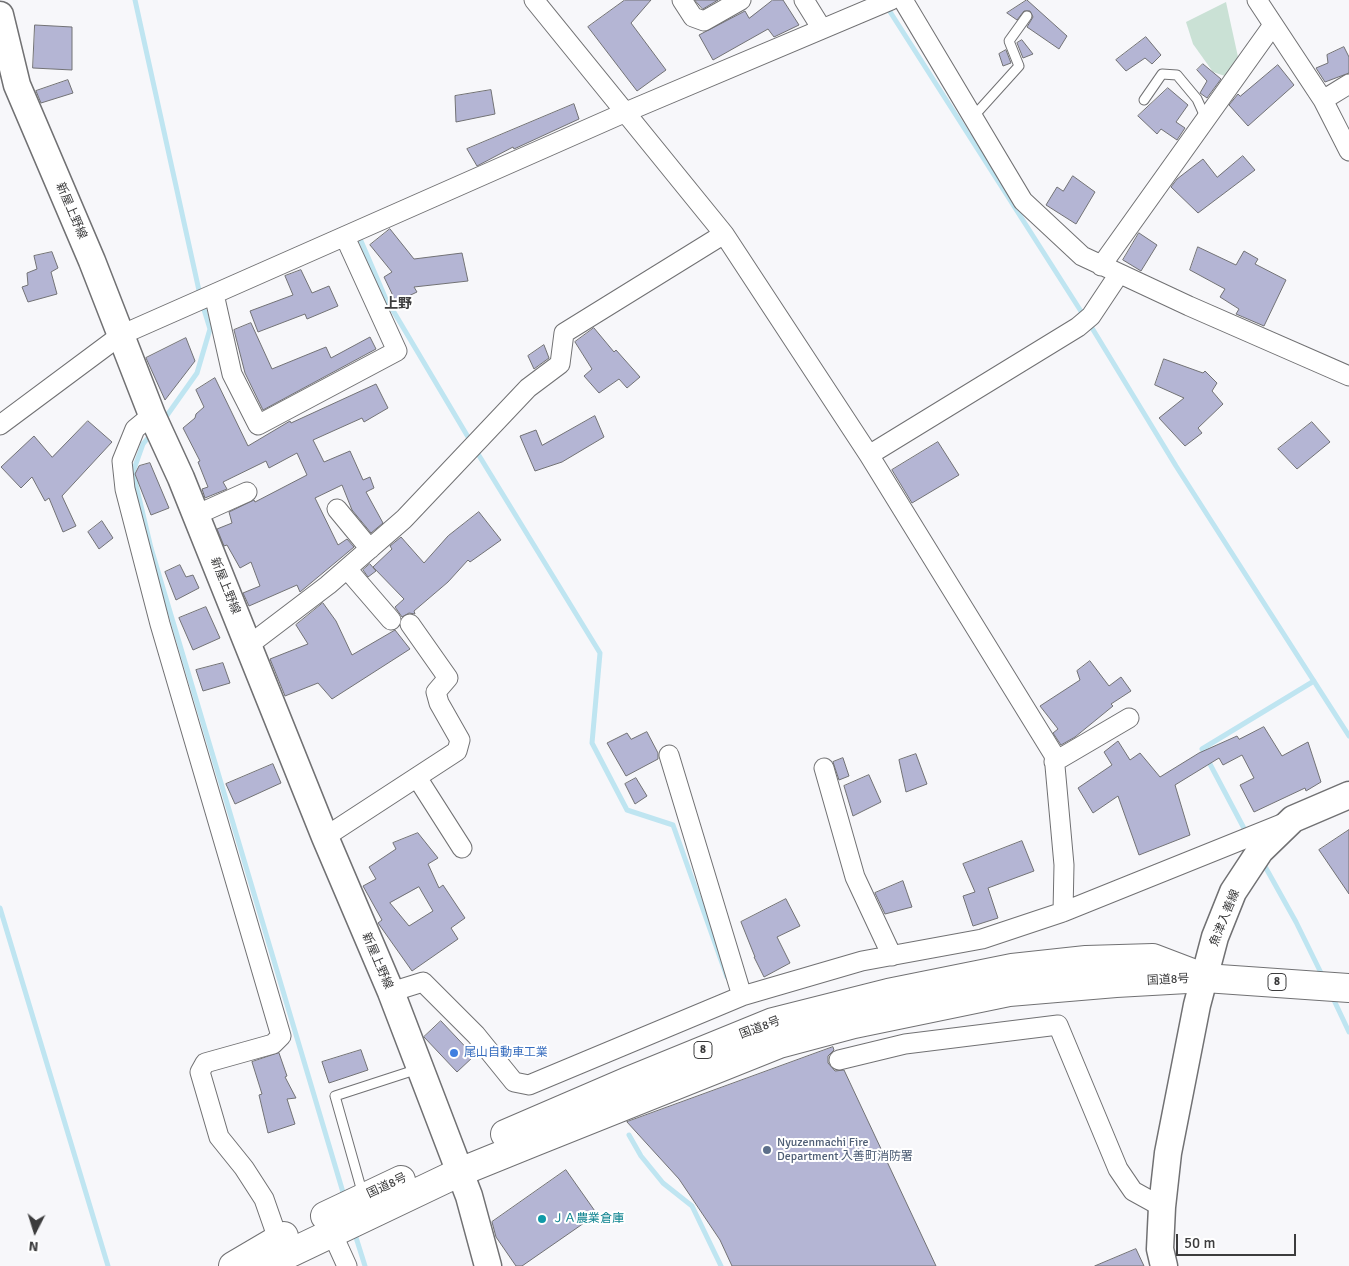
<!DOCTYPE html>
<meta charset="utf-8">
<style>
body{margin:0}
#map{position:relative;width:1349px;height:1266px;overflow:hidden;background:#f7f7fa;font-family:Signika,sans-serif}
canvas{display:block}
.north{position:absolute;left:10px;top:1206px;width:50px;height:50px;-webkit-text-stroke:4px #fff;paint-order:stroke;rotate:185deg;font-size:14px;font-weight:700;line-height:20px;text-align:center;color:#3c3c3d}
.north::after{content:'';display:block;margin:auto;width:18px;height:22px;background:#3c3c3d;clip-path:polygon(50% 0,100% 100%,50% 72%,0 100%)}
.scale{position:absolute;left:1176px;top:1234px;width:120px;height:22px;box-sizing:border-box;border:2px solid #3c3c3d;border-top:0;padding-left:6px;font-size:15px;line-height:18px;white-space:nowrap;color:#3c3c3d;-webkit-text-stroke:4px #fff;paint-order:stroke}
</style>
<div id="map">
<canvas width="1349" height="1266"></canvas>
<div class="north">N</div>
<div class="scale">50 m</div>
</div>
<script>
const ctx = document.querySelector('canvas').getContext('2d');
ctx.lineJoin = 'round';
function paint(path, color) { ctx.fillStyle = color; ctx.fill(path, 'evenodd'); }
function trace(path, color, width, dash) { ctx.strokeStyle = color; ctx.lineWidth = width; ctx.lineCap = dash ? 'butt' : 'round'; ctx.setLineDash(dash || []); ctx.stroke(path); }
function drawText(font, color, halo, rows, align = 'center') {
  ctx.font = font + ' Signika,"Noto Sans JP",sans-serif'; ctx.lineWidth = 4; ctx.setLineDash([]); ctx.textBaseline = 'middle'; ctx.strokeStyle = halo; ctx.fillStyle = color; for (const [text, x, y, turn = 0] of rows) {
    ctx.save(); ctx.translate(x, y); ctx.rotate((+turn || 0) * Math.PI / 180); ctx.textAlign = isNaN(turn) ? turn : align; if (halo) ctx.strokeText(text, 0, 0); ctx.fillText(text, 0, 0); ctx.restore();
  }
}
paint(new Path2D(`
 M 1226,2 L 1238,57 L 1225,76 L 1213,72 L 1193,44 L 1186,22 Z`), '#cae1d5');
trace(new Path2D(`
 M 135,0 L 200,295
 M 887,7 L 1084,316
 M 361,241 L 385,297 L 471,442
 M 1089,323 L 1176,466 L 1349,736
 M 163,421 L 197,373 L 210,329 L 202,303
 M 152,433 L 143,444 L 133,472 L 151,548 L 345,1199
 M 475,449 L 600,653 L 592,743 L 627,810 L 673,825 L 727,977
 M 1247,834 L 1202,749 L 1314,681
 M 1262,861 L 1296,922 L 1323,977
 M 0,908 L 108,1266
 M 1332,996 L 1349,1032
 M 629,1135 L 641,1156 L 663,1183 L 692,1206 L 721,1266
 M 354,1231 L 365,1266`), '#bfe5f1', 5);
const building = new Path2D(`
 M 625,0 L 651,0 L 631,23 L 666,70 L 637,91 L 588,27 Z
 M 695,0 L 718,0 L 703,9 Z
 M 773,0 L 783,0 L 799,25 L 774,37 L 768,29 L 713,60 L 699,35 L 745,11 L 749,18 Z
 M 1027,0 L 1067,36 L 1059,49 L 1027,27 L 1033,17 L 1030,11 L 1024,11 L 1017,20 L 1007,13 Z
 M 35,25 L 72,27 L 72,70 L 33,68 Z
 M 1146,37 L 1161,55 L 1152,64 L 1145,58 L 1126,71 L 1116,60 Z
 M 1022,40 L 1033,54 L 1023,58 L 1017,43 Z
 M 1344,47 L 1349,57 L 1349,73 L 1325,82 L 1316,68 L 1328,63 L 1327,55 Z
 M 1006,50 L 1011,63 L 1003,66 L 999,54 Z
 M 1203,64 L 1221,79 L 1207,98 L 1200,93 L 1207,81 L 1197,70 Z
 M 1278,65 L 1294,85 L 1248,126 L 1229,105 L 1238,94 L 1240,96 Z
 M 68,80 L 73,93 L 41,103 L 36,91 Z
 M 1168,88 L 1188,105 L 1176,122 L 1185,128 L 1177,140 L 1161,129 L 1157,134 L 1138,116 Z
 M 491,90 L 495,114 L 456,122 L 455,96 Z
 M 574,104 L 579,119 L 514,149 L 513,147 L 477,166 L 467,149 Z
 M 1243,156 L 1255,170 L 1198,213 L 1171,187 L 1177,179 L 1203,159 L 1217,177 Z
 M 1073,176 L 1095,192 L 1076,224 L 1046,205 L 1057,187 L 1063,191 Z
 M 390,229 L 414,259 L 462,253 L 468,281 L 414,287 L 417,292 L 396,302 L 384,277 L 392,272 L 370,245 Z
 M 1139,233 L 1157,245 L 1141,271 L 1123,260 Z
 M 1198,247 L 1236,265 L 1244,251 L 1258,259 L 1255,264 L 1286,280 L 1264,326 L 1236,314 L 1239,309 L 1220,297 L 1225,289 L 1190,270 Z
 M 52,252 L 58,268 L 51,272 L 57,294 L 28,302 L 22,287 L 28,285 L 27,273 L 37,269 L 34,256 Z
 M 301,270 L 312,293 L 329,286 L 338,306 L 307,319 L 305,314 L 258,332 L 250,311 L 293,295 L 285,276 Z
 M 251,323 L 272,369 L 326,347 L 331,358 L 370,337 L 376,349 L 263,410 L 245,373 L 234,330 Z
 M 594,328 L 614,352 L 616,350 L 640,377 L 627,388 L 619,379 L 599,393 L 584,376 L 592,369 L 575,342 Z
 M 186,338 L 195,361 L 165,400 L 146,358 Z
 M 544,345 L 549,358 L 534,369 L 528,356 Z
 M 1164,359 L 1203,373 L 1205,371 L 1217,383 L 1212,391 L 1223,404 L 1198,428 L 1202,433 L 1185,446 L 1159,418 L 1184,398 L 1155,385 Z
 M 215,378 L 248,446 L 290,421 L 291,423 L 376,384 L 388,408 L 364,422 L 362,418 L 313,440 L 324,462 L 350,451 L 363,480 L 370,477 L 374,488 L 366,492 L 383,523 L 371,533 L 352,510 L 342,485 L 315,498 L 338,545 L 347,539 L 354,547 L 300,592 L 297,585 L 249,606 L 243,593 L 260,586 L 251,562 L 240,568 L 227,545 L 224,546 L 217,529 L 232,523 L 229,512 L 254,500 L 255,502 L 307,475 L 297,453 L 269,468 L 266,461 L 223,482 L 227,489 L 205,498 L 202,489 L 208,487 L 198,462 L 200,461 L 183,428 L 195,418 L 196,414 L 204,407 L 196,390 Z
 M 595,416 L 604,437 L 562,462 L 535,471 L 520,436 L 536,430 L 542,445 Z
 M 88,421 L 112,442 L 62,496 L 76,526 L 63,532 L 49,498 L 45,501 L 32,477 L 21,488 L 1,467 L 34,436 L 52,457 Z
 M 1312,422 L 1330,442 L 1297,469 L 1278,449 Z
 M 938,442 L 959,475 L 912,503 L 892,470 Z
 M 150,463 L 169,508 L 151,515 L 135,474 L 139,466 Z
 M 479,512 L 501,540 L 470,562 L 468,560 L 448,582 L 414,611 L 415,614 L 409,613 L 402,617 L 395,607 L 404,599 L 373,567 L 392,549 L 390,546 L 401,537 L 424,563 L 448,536 Z
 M 102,521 L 113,538 L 99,549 L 88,532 Z
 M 370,564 L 376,571 L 368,577 L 363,570 Z
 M 180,565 L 186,577 L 193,575 L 199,588 L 176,600 L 165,572 Z
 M 323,603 L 336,621 L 352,655 L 395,630 L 410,649 L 332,699 L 318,683 L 285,696 L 270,659 L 308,644 L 296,625 Z
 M 206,607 L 220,638 L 193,650 L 179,618 Z
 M 1090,661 L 1109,686 L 1121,677 L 1131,691 L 1111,704 L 1113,706 L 1075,737 L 1061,745 L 1053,733 L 1058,729 L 1040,706 L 1080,680 L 1077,671 Z
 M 223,663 L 230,683 L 203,691 L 196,670 Z
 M 1264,727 L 1282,756 L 1308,742 L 1321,782 L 1306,791 L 1305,788 L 1254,812 L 1240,785 L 1254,778 L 1242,755 L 1223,765 L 1219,758 L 1175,785 L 1190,835 L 1139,855 L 1118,796 L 1093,813 L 1078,788 L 1112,765 L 1104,752 L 1118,741 L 1130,760 L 1140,753 L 1160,777 L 1199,753 L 1237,736 L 1239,739 Z
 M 647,732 L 658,753 L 658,759 L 626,776 L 607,743 L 627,733 L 631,739 Z
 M 916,754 L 927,784 L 906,792 L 899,760 Z
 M 843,758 L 849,776 L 839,780 L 833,762 Z
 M 273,764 L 281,783 L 235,804 L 226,784 Z
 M 869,775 L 881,802 L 853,816 L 844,786 Z
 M 636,778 L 647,796 L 635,804 L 625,784 Z
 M 1349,830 L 1349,894 L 1319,850 Z
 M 418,833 L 438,858 L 428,864 L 439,888 L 443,885 L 465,918 L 451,928 L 458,939 L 412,971 L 378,923 L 382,920 L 363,886 L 376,879 L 369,867 L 396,849 L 393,843 ZM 419,887 L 433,911 L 409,926 L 390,903 Z
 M 1022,841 L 1034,871 L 988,888 L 998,918 L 973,926 L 963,896 L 975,892 L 963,864 Z
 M 903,881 L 912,907 L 885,914 L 875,893 Z
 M 786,899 L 800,926 L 777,937 L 790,963 L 764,977 L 754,957 L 755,957 L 741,922 Z
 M 441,1021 L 474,1056 L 457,1072 L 424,1037 Z
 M 833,1047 L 834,1050 L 828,1056 L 828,1063 L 835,1071 L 844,1070 L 936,1266 L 732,1266 L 720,1240 L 679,1179 L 627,1122 Z
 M 361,1050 L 368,1070 L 329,1083 L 322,1062 Z
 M 279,1053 L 287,1076 L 285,1077 L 296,1098 L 287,1099 L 295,1124 L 268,1133 L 259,1095 L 262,1094 L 252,1062 Z
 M 566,1170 L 597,1214 L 522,1266 L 516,1266 L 496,1237 L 492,1222 Z
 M 1136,1249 L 1144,1266 L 1095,1266 Z`);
paint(building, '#b4b5d4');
trace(building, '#727275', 1);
const lane = new Path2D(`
 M 1144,100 L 1162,74 L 1177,75 L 1197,99 L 1206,119
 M 973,117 L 1019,66 L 1009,41 L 1027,16
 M 363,1195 L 335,1096 L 418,1069`);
const street = new Path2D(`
 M 534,0 L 724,234 L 869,455 L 1054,755 L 1064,865 L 1063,912
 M 682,0 L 693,17 L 704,21 L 741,0
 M 804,0 L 822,29
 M 903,0 L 1023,201 L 1082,256 L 1189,306 L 1349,376
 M 1257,0 L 1323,100 L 1349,151
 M 1323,100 L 1349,84
 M 1101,266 L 1273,25
 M 214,294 L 232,374 L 258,425 L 397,351 L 345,237
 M 152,415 L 135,429 L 122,461 L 125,489 L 160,624 L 281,1036 L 273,1044 L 205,1063 L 200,1072 L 219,1137 L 244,1168 L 264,1199 L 278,1239
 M 0,425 L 121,335 L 626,112 L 891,0
 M 869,455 L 1078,327 L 1091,316 L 1119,274
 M 337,509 L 370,549
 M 196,515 L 247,492
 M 347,569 L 391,620
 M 249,645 L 328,585 L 404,519 L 528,388 L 560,364 L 564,333 L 724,234
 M 669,755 L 742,996
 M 1054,762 L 1129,718
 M 824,768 L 855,877 L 892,956
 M 418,779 L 462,848
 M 325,837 L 457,751 L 460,740 L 439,703 L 436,692 L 448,678 L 410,624
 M 391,992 L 423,982 L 476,1035 L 514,1082 L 529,1085 L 742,996 L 862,961 L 982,939 L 1063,912 L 1284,823
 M 839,1060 L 905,1044 L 1058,1025 L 1118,1169 L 1133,1191 L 1162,1207
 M 327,1222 L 347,1266`);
const secondary = new Path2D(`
 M 0,15 L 17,85 L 92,261 L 152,415 L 181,478 L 325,837 L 391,992 L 469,1196 L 488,1266
 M 1164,1266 L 1160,1249 L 1162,1207 L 1168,1153 L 1197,1005 L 1215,937 L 1233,892 L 1260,851 L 1293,819 L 1349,795`);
const highway = new Path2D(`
 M 505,1134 L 628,1081 L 773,1022 L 888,993 L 1012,968 L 1086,960 L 1153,958 L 1195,974
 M 325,1216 L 401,1180
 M 233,1266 L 284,1236
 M 267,1266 L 284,1256 L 460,1172 L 534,1142 L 779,1044 L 854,1024 L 1009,992 L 1116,983 L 1205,978 L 1349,988`);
trace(lane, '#717173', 11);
trace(street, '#717173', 21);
trace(secondary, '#717173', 29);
trace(highway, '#717173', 30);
trace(lane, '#fff', 9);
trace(street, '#fff', 19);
trace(secondary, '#fff', 26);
trace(highway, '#fff', 28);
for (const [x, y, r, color] of [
 [454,1053,5,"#3f7fe0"],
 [767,1150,5,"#5c6f8a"],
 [542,1219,5,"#0f9aa8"]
]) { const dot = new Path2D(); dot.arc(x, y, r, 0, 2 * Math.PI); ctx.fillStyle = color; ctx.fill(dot); trace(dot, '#fff', 2); }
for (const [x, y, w] of [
 [1277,982,18],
 [703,1050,18]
]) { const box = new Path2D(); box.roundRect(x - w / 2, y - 8.5, w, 17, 4); ctx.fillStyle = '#fff'; ctx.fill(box); trace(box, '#3c3c3d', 1); }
drawText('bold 11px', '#3c3c3d', null, [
 ["8",1277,982],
 ["8",703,1050]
]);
drawText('12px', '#3c3c3d', '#fff', [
 ["新屋上野線",71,211,67],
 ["新屋上野線",225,586,68],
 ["魚津入善線",1225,918,-68],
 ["新屋上野線",377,961,67],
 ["国道8号",1168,980,-3],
 ["国道8号",760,1028,-20],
 ["国道8号",387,1186,-25]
]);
drawText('12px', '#366cbe', '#fff', [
 ["尾山自動車工業",464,1053]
], 'left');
drawText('12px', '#4e5e75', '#fff', [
 ["Nyuzenmachi Fire",777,1143],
 ["Department 入善町消防署",777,1157]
], 'left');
drawText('12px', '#0d838f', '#fff', [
 ["ＪＡ農業倉庫",552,1219]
], 'left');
drawText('bold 14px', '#3c3c3d', '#fff', [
 ["上野",398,304]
]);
</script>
